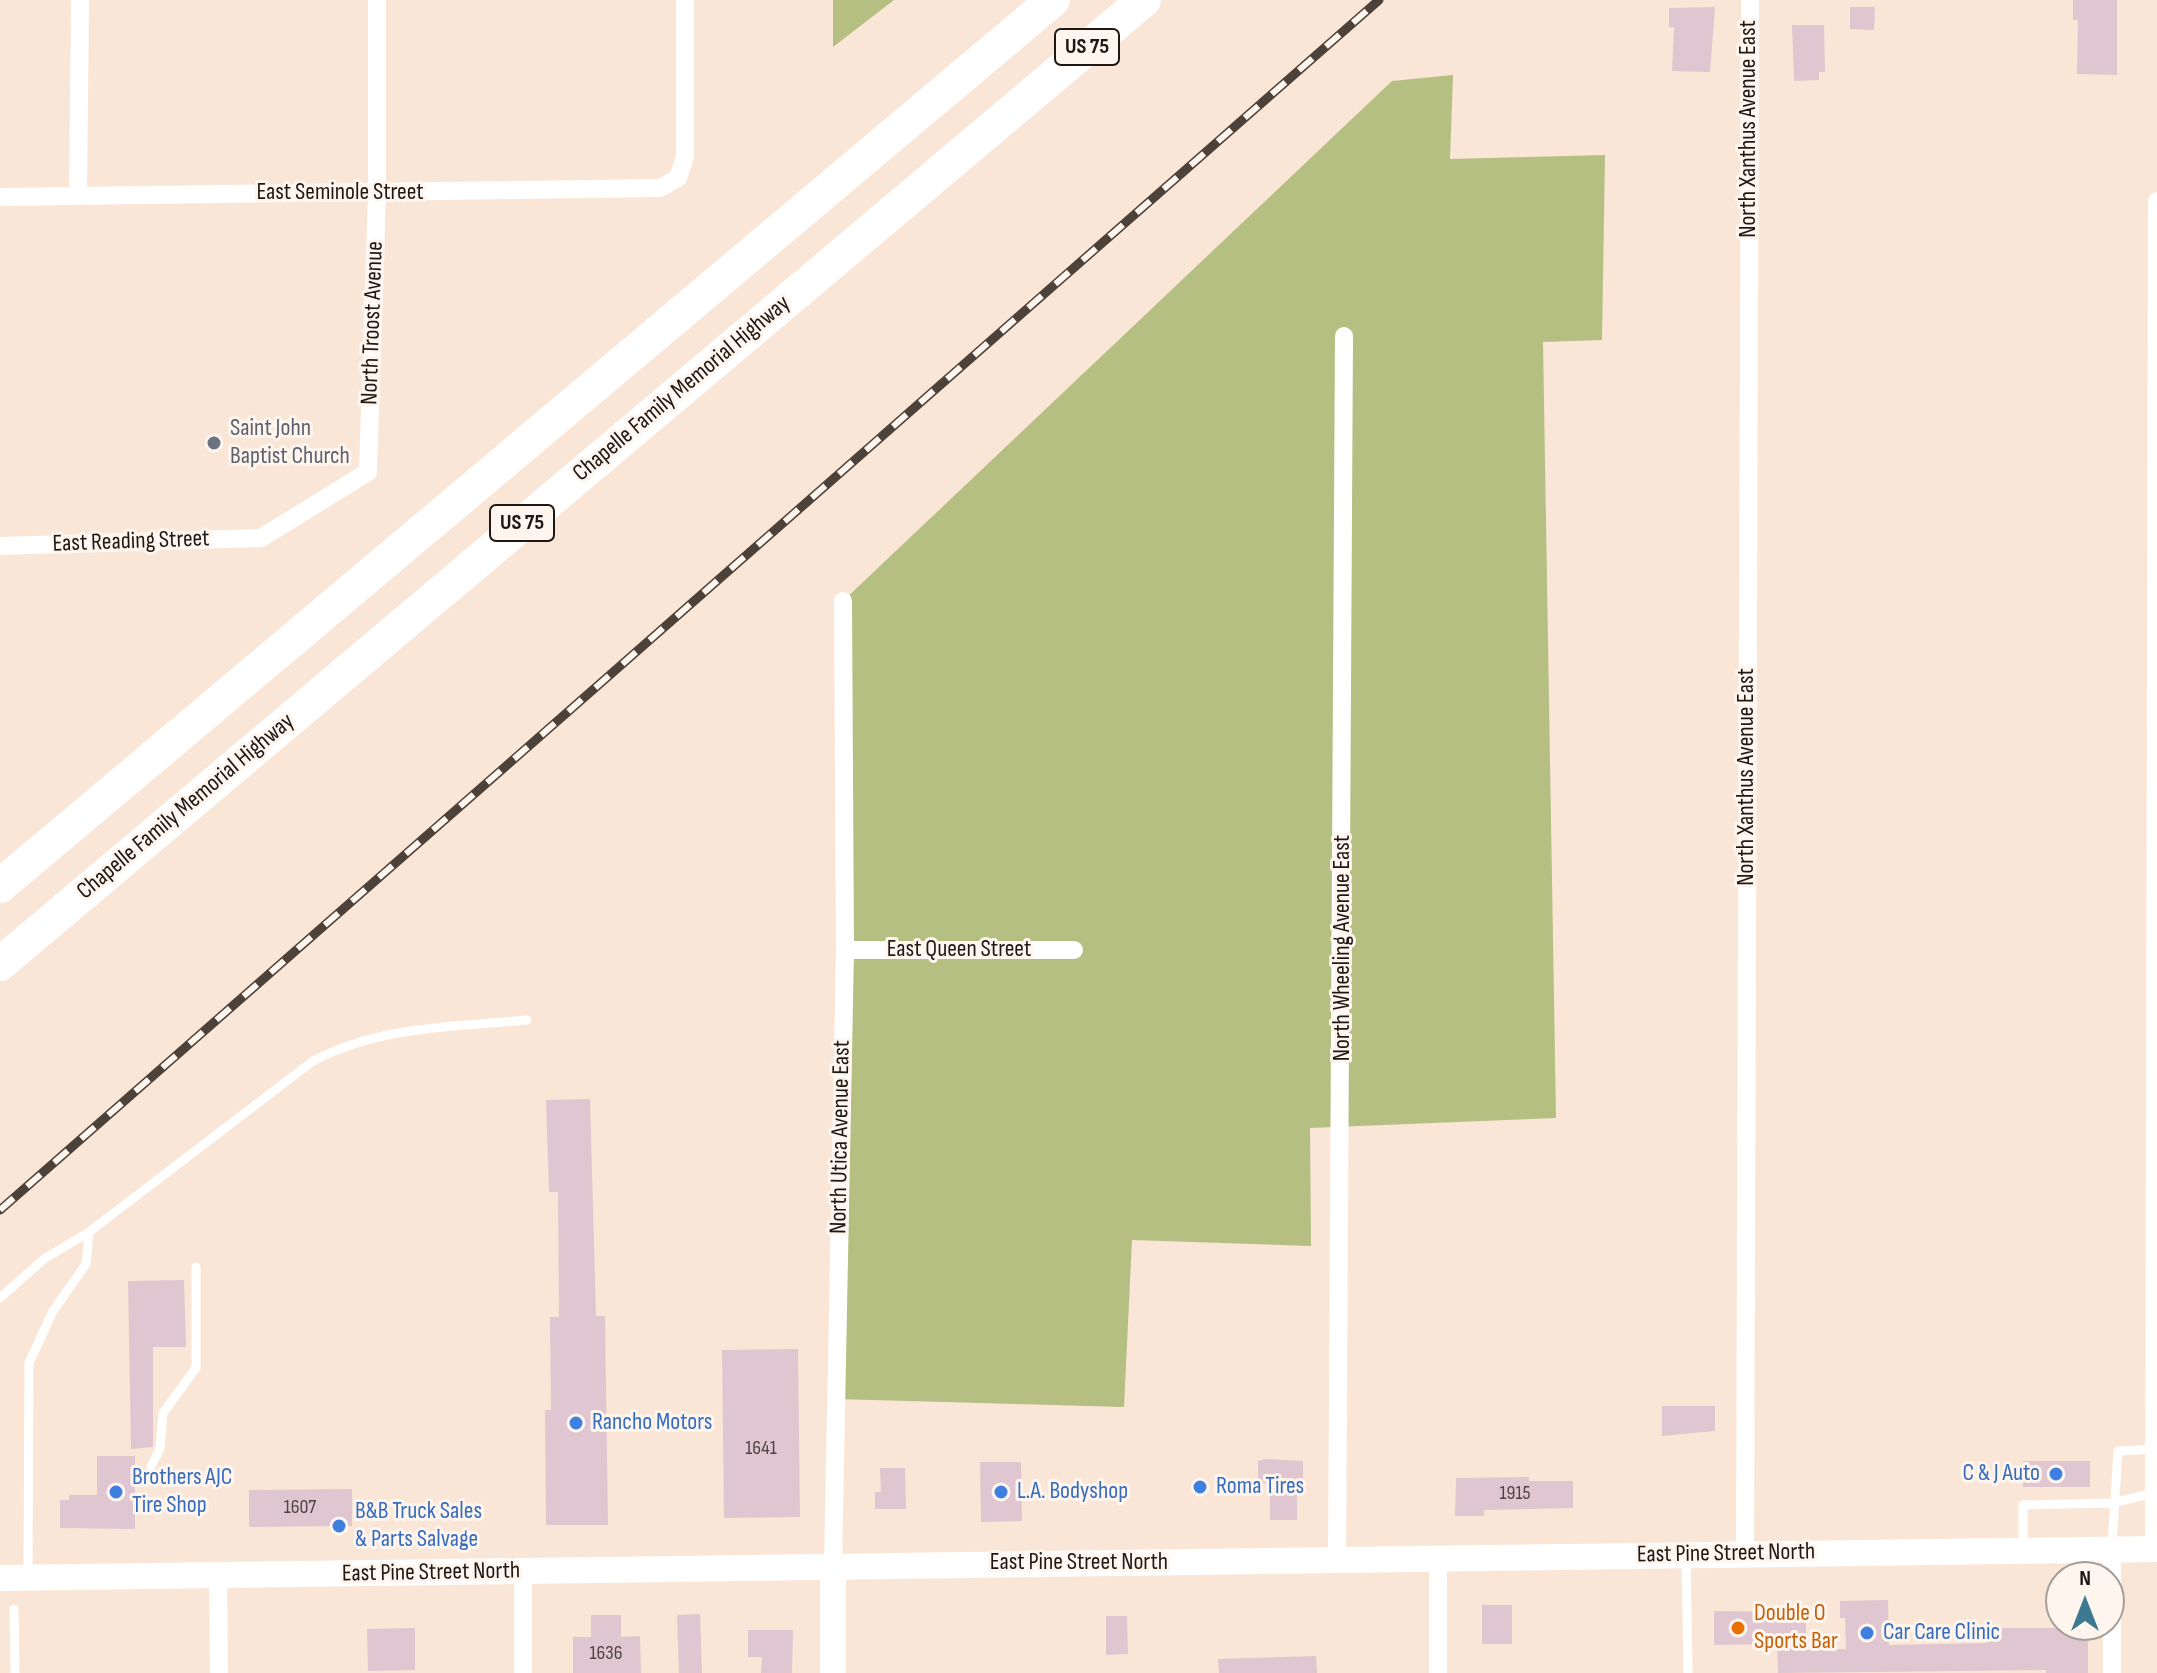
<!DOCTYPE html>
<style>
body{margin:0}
#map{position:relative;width:2157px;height:1673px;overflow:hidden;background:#fae6d6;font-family:"Sofia Sans Condensed",sans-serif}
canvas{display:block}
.north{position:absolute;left:2045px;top:1561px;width:80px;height:80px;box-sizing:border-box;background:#fef5ef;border:2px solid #a59d97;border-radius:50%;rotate:0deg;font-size:22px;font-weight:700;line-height:32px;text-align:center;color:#1f1812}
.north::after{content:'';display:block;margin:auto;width:28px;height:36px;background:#3d7991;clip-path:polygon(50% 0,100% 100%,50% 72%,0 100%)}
</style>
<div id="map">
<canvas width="2157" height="1673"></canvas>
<div class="north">N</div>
</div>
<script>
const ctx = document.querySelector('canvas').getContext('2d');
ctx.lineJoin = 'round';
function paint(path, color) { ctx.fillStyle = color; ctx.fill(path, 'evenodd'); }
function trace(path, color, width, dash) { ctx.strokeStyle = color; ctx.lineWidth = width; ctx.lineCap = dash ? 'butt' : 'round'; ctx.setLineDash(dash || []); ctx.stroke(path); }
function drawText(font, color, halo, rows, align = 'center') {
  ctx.font = font + ' "Sofia Sans Condensed",sans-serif'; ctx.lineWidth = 6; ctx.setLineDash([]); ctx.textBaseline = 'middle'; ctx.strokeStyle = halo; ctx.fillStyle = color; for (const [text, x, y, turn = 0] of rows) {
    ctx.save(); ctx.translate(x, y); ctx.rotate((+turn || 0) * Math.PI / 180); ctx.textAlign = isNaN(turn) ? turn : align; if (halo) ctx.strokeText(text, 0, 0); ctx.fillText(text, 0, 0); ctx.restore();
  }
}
paint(new Path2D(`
 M 833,0 L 894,0 L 833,47 Z
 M 1453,75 L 1450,159 L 1605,155 L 1602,340 L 1543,342 L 1556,1118 L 1310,1128 L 1311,1246 L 1132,1240 L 1124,1407 L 836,1399 L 843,601 L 1392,81 Z`), '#b5bf82');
paint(new Path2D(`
 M 2073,0 L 2117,0 L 2117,75 L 2077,74 L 2078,20 L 2073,20 Z
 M 1715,7 L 1710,72 L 1672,71 L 1674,27 L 1669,27 L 1669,8 Z
 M 1850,7 L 1875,7 L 1874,30 L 1850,29 Z
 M 1792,25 L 1824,25 L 1825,72 L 1819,72 L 1819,80 L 1794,81 Z
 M 590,1099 L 596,1316 L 605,1316 L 608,1525 L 546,1525 L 545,1410 L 551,1410 L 550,1317 L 559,1317 L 558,1192 L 549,1192 L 546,1100 Z
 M 184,1280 L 186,1347 L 153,1347 L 153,1447 L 131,1449 L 128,1281 Z
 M 798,1349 L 800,1517 L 724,1518 L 722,1350 Z
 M 1662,1406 L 1715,1406 L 1715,1431 L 1662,1436 Z
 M 97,1456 L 135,1456 L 135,1529 L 60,1528 L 60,1500 L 69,1500 L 69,1495 L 97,1495 Z
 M 1265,1459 L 1303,1461 L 1303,1480 L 1297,1480 L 1297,1520 L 1270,1520 L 1270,1485 L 1258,1481 L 1258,1461 Z
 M 2023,1461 L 2090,1461 L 2090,1487 L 2023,1487 Z
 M 980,1462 L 1021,1462 L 1022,1521 L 981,1522 Z
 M 880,1468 L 905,1468 L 906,1509 L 875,1509 L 875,1492 L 881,1492 Z
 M 1529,1477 L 1529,1481 L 1573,1481 L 1573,1508 L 1484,1510 L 1484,1516 L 1455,1516 L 1456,1478 Z
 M 352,1489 L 352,1526 L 249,1527 L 249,1490 Z
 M 1888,1600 L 1889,1645 L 1986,1643 L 1986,1628 L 2088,1628 L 2088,1673 L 2046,1673 L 2046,1670 L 1778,1673 L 1777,1644 L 1714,1645 L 1714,1611 L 1806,1612 L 1806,1650 L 1846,1649 L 1845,1618 L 1840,1618 L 1840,1601 Z
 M 1482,1605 L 1512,1605 L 1512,1644 L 1482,1644 Z
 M 700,1614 L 702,1673 L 679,1673 L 677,1615 Z
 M 591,1615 L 621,1615 L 621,1637 L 640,1636 L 641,1673 L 573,1673 L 573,1637 L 591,1637 Z
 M 1106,1616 L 1127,1616 L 1128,1654 L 1106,1655 Z
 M 415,1628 L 415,1670 L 368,1671 L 367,1629 Z
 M 748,1630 L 793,1630 L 792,1673 L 761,1673 L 762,1657 L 748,1657 Z
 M 1316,1656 L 1317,1673 L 1219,1673 L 1218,1659 Z`), '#dfc6d0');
trace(new Path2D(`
 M 0,1298 L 44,1259 L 89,1232 L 313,1061 C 379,1026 453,1027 527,1020
 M 151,1466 L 160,1449 L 163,1413 L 196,1368 L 196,1267
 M 2112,1546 L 2118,1451 L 2154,1449
 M 2023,1547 L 2023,1505 L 2112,1503 L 2154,1493
 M 1686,1558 L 1688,1673
 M 28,1577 L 29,1363 L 53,1311 L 86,1264 L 89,1232
 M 14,1609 L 15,1673`), '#fff', 9);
trace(new Path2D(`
 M 78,194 L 80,0
 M 0,197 L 660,188 L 678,178 L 685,157 L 685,0
 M 0,546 L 261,538 L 368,472 L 377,194 L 377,0
 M 845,950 L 1074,950
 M 2154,1549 L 2157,201
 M 1745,1554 L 1750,0
 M 1438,1559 L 1438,1673
 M 1337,1560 L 1344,336
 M 833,1566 L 845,950 L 843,601
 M 218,1575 L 219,1673
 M 523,1673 L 523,1571
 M 2112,1673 L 2112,1549`), '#fff', 18);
trace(new Path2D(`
 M 0,1578 L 2157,1549
 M 833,1673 L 833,1566`), '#fff', 26);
trace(new Path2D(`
 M 0,886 L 1053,0
 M 0,964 L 1144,0`), '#fff', 34);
const rail = new Path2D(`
 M 0,1210 L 1379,0`);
trace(rail, '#4c423a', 9);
trace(rail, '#fef5ef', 6, [18]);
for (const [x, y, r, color] of [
 [214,443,8,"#6b7280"],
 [576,1423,8,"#3f7fe0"],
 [2056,1474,8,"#3f7fe0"],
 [1200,1487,8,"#3f7fe0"],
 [116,1492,8,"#3f7fe0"],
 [1001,1492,8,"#3f7fe0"],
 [339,1526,8,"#3f7fe0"],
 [1738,1628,8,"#e8710a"],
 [1867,1633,8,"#3f7fe0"]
]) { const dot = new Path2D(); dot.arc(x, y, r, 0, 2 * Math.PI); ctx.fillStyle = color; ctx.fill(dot); trace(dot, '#fef5ef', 3); }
drawText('20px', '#4f4442', null, [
 ["1641",761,1449],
 ["1915",1515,1494],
 ["1607",300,1508],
 ["1636",606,1654]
]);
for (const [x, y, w] of [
 [1087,47,64],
 [522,523,64]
]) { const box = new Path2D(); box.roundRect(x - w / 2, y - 18, w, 36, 6); ctx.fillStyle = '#fef5ef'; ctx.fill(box); trace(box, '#1f1812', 2); }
drawText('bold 22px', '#1f1812', null, [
 ["US 75",1087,47],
 ["US 75",522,523]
]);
drawText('24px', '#1f1812', '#fef5ef', [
 ["North Xanthus Avenue East",1749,129,-90],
 ["East Seminole Street",340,193],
 ["North Troost Avenue",373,323,-88],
 ["Chapelle Family Memorial Highway",682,389,-40],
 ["East Reading Street",131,542,-2],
 ["North Xanthus Avenue East",1747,777,-90],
 ["Chapelle Family Memorial Highway",186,807,-40],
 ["North Wheeling Avenue East",1343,948,-90],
 ["East Queen Street",959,950],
 ["North Utica Avenue East",841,1137,-89],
 ["East Pine Street North",1726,1554,-1],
 ["East Pine Street North",1079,1563],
 ["East Pine Street North",431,1573,-1]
]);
drawText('24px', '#5b616d', '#fef5ef', [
 ["Saint John",230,429],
 ["Baptist Church",230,457]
], 'left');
drawText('24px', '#366cbe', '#fef5ef', [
 ["Rancho Motors",592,1423],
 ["C & J Auto",2040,1474,"right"],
 ["Brothers AJC",132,1478],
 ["Tire Shop",132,1506],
 ["Roma Tires",1216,1487],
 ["L.A. Bodyshop",1017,1492],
 ["B&B Truck Sales",355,1512],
 ["& Parts Salvage",355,1540],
 ["Car Care Clinic",1883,1633]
], 'left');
drawText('24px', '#c56008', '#fef5ef', [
 ["Double O",1754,1614],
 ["Sports Bar",1754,1642]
], 'left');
</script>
